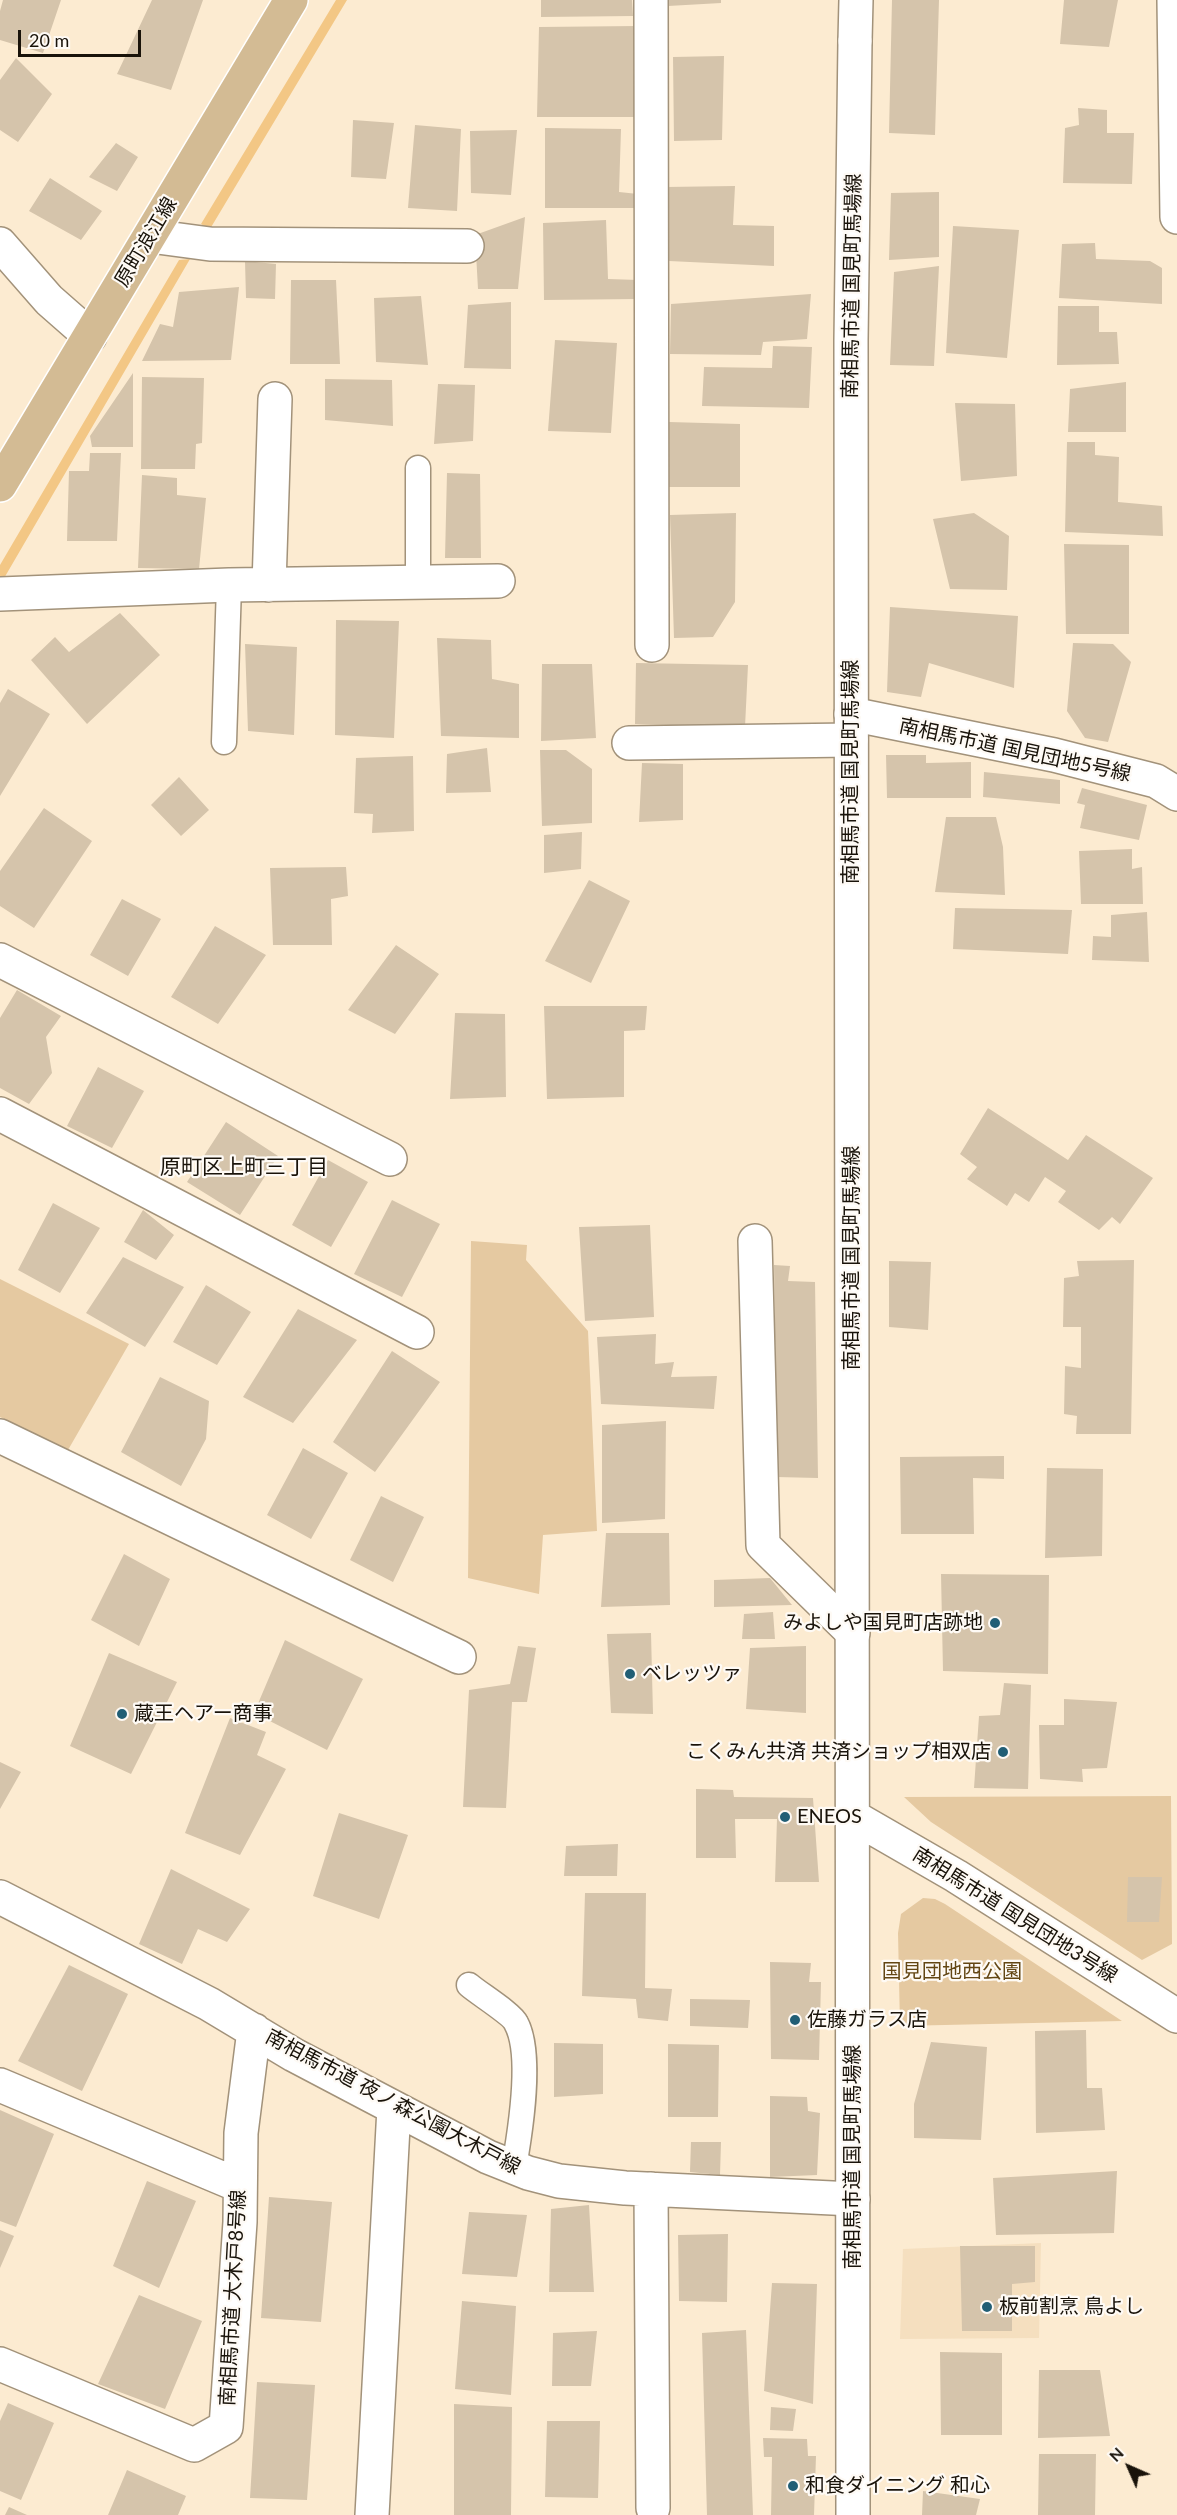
<!DOCTYPE html>
<meta charset="utf-8">
<style>
body{margin:0}
#map{position:relative;width:1177px;height:2515px;overflow:hidden;background:#fcebd1;font-family:Lato,sans-serif}
canvas{display:block}
.north{position:absolute;left:1099px;top:2437px;width:60px;height:60px;-webkit-text-stroke:4px #fefaf5;paint-order:stroke;rotate:315deg;font-size:16px;font-weight:700;line-height:24px;text-align:center;color:#19130a}
.north::after{content:'';display:block;margin:auto;width:21px;height:27px;background:#19130a;clip-path:polygon(50% 0,100% 100%,50% 72%,0 100%)}
.scale{position:absolute;left:18px;top:30px;width:123px;height:27px;box-sizing:border-box;border:3px solid #19130a;border-top:0;padding-left:8px;font-size:18px;line-height:21px;white-space:nowrap;color:#19130a;-webkit-text-stroke:4px #fefaf5;paint-order:stroke}
</style>
<div id="map">
<canvas width="1177" height="2515"></canvas>
<div class="north">N</div>
<div class="scale">20 m</div>
</div>
<script>
const ctx = document.querySelector('canvas').getContext('2d');
ctx.lineJoin = 'round';
function paint(path, color) { ctx.fillStyle = color; ctx.fill(path, 'evenodd'); }
function trace(path, color, width, dash) { ctx.strokeStyle = color; ctx.lineWidth = width; ctx.lineCap = dash ? 'butt' : 'round'; ctx.setLineDash(dash || []); ctx.stroke(path); }
function drawText(font, color, halo, rows, align = 'center') {
  ctx.font = font + ' Lato,"Noto Sans JP",sans-serif'; ctx.lineWidth = 4.5; ctx.setLineDash([]); ctx.textBaseline = 'middle'; ctx.strokeStyle = halo; ctx.fillStyle = color; for (const [text, x, y, turn = 0] of rows) {
    ctx.save(); ctx.translate(x, y); ctx.rotate((+turn || 0) * Math.PI / 180); ctx.textAlign = isNaN(turn) ? turn : align; if (halo) ctx.strokeText(text, 0, 0); ctx.fillText(text, 0, 0); ctx.restore();
  }
}
paint(new Path2D(`
 M 1041,2243 L 1039,2338 L 900,2339 L 903,2249 Z`), '#f5dfbf');
paint(new Path2D(`
 M 471,1241 L 527,1245 L 526,1260 L 588,1331 L 597,1531 L 543,1535 L 539,1594 L 468,1578 Z
 M 0,1279 L 129,1344 L 68,1450 L 0,1417 Z
 M 1171,1796 L 1172,1944 L 1142,1960 L 931,1822 L 904,1797 Z
 M 923,1898 L 935,1899 L 945,1904 L 1122,2021 L 900,2026 L 898,1933 L 901,1914 Z`), '#e5c9a1');
paint(new Path2D(`
 M 336,0 L 347,0 L 210,229 L 201,224 Z
 M 190,259 L 3,580 L 0,580 L 0,565 L 179,260 Z`), '#f3c785');
paint(new Path2D(`
 M 3,0 L 61,0 L 43,53 L 0,40 L 0,11 Z
 M 152,0 L 203,0 L 171,90 L 117,74 Z
 M 541,0 L 632,0 L 633,16 L 541,17 Z
 M 668,0 L 721,0 L 721,3 L 668,6 Z
 M 892,0 L 939,0 L 935,135 L 889,133 Z
 M 1064,0 L 1118,0 L 1109,47 L 1060,44 Z
 M 637,26 L 635,117 L 537,117 L 539,27 Z
 M 724,56 L 722,140 L 674,141 L 673,57 Z
 M 16,58 L 52,94 L 18,142 L 0,130 L 0,80 Z
 M 1078,108 L 1107,110 L 1107,133 L 1134,133 L 1132,184 L 1063,183 L 1065,128 L 1079,125 Z
 M 353,120 L 394,123 L 386,179 L 351,177 Z
 M 415,125 L 461,129 L 457,211 L 408,208 Z
 M 545,128 L 621,129 L 619,192 L 638,194 L 636,208 L 545,208 Z
 M 517,130 L 511,195 L 471,193 L 470,131 Z
 M 116,143 L 138,157 L 117,191 L 89,177 Z
 M 50,178 L 102,211 L 81,240 L 29,211 Z
 M 735,186 L 733,225 L 774,226 L 774,266 L 669,261 L 666,187 Z
 M 939,192 L 939,257 L 889,260 L 891,193 Z
 M 525,217 L 518,289 L 478,289 L 475,235 Z
 M 606,220 L 608,279 L 638,280 L 636,299 L 544,300 L 543,223 Z
 M 953,226 L 1019,230 L 1007,358 L 946,353 Z
 M 1095,243 L 1096,259 L 1150,261 L 1162,268 L 1162,304 L 1059,298 L 1062,244 Z
 M 245,261 L 276,264 L 275,299 L 246,298 Z
 M 939,266 L 934,366 L 890,365 L 894,272 Z
 M 291,280 L 336,280 L 340,364 L 290,364 Z
 M 239,287 L 231,360 L 142,361 L 160,324 L 173,327 L 179,292 Z
 M 811,294 L 807,339 L 763,342 L 761,355 L 670,354 L 671,304 Z
 M 421,296 L 428,365 L 376,362 L 374,298 Z
 M 511,302 L 511,369 L 464,368 L 468,305 Z
 M 1058,306 L 1099,306 L 1099,332 L 1117,332 L 1119,364 L 1057,365 Z
 M 555,340 L 617,343 L 611,433 L 548,431 Z
 M 773,346 L 812,347 L 809,408 L 702,406 L 704,367 L 772,368 Z
 M 133,373 L 133,447 L 92,447 L 90,436 Z
 M 142,377 L 204,378 L 202,443 L 196,444 L 195,469 L 141,469 Z
 M 325,379 L 392,380 L 393,426 L 325,420 Z
 M 1126,382 L 1126,432 L 1068,432 L 1070,389 Z
 M 438,384 L 475,385 L 473,441 L 434,444 Z
 M 955,403 L 1015,404 L 1017,476 L 961,481 Z
 M 669,422 L 740,424 L 740,487 L 669,487 Z
 M 1067,442 L 1095,442 L 1095,455 L 1119,457 L 1118,502 L 1162,506 L 1163,536 L 1065,532 Z
 M 90,453 L 121,453 L 117,541 L 67,541 L 69,471 L 89,471 Z
 M 447,473 L 480,474 L 481,558 L 445,558 Z
 M 142,475 L 177,478 L 177,495 L 206,498 L 199,569 L 138,568 Z
 M 736,513 L 735,602 L 713,637 L 674,638 L 670,515 Z
 M 974,513 L 1009,536 L 1007,590 L 950,589 L 933,519 Z
 M 1064,544 L 1129,545 L 1129,634 L 1066,634 Z
 M 890,607 L 1018,616 L 1014,688 L 929,663 L 921,697 L 887,692 Z
 M 120,613 L 160,655 L 87,724 L 31,660 L 55,637 L 69,652 Z
 M 336,620 L 399,621 L 394,738 L 335,735 Z
 M 437,638 L 491,640 L 492,679 L 519,684 L 519,738 L 441,736 Z
 M 1073,643 L 1113,644 L 1131,662 L 1108,742 L 1085,738 L 1067,711 Z
 M 245,644 L 297,647 L 294,735 L 248,731 Z
 M 636,663 L 748,665 L 745,727 L 635,724 Z
 M 542,664 L 592,664 L 596,738 L 541,741 Z
 M 8,689 L 50,714 L 0,796 L 0,703 Z
 M 487,748 L 491,792 L 446,793 L 447,754 Z
 M 540,750 L 566,750 L 592,769 L 592,823 L 542,826 Z
 M 886,755 L 926,755 L 926,763 L 971,762 L 971,798 L 887,798 Z
 M 413,756 L 414,831 L 372,833 L 373,814 L 354,813 L 356,758 Z
 M 642,763 L 683,764 L 683,820 L 639,822 Z
 M 984,772 L 1060,780 L 1060,804 L 983,797 Z
 M 179,777 L 209,810 L 181,836 L 151,805 Z
 M 1082,788 L 1147,805 L 1139,840 L 1080,828 L 1085,805 L 1077,803 Z
 M 44,808 L 92,841 L 34,928 L 0,906 L 0,871 Z
 M 946,817 L 996,817 L 1003,847 L 1005,895 L 935,892 Z
 M 582,832 L 581,869 L 544,873 L 544,835 Z
 M 1132,849 L 1132,869 L 1142,867 L 1143,904 L 1081,904 L 1079,851 Z
 M 346,867 L 348,896 L 331,899 L 332,945 L 273,945 L 270,868 Z
 M 589,880 L 630,901 L 591,983 L 545,961 Z
 M 122,899 L 161,919 L 128,976 L 90,955 Z
 M 955,908 L 1072,910 L 1068,954 L 953,949 Z
 M 1147,912 L 1149,962 L 1092,960 L 1093,936 L 1111,937 L 1111,915 Z
 M 215,926 L 266,955 L 218,1024 L 171,997 Z
 M 396,945 L 439,974 L 395,1034 L 348,1010 Z
 M 17,990 L 61,1016 L 46,1037 L 52,1073 L 29,1104 L 0,1088 L 0,1018 Z
 M 544,1006 L 647,1006 L 645,1030 L 624,1031 L 624,1097 L 547,1099 Z
 M 455,1013 L 505,1014 L 506,1097 L 450,1099 Z
 M 98,1067 L 144,1091 L 112,1148 L 67,1126 Z
 M 988,1108 L 1068,1160 L 1086,1135 L 1153,1178 L 1120,1224 L 1112,1217 L 1099,1230 L 1058,1202 L 1066,1191 L 1045,1177 L 1029,1202 L 1015,1193 L 1007,1206 L 967,1179 L 977,1167 L 960,1154 Z
 M 226,1122 L 278,1156 L 240,1215 L 187,1182 Z
 M 328,1160 L 368,1182 L 331,1247 L 292,1225 Z
 M 392,1200 L 440,1224 L 402,1297 L 354,1274 Z
 M 53,1203 L 100,1228 L 60,1293 L 18,1270 Z
 M 143,1210 L 174,1235 L 156,1260 L 124,1242 Z
 M 650,1225 L 654,1317 L 585,1321 L 579,1227 Z
 M 123,1257 L 184,1287 L 145,1347 L 86,1313 Z
 M 1134,1260 L 1131,1434 L 1076,1434 L 1077,1416 L 1064,1414 L 1065,1366 L 1081,1368 L 1081,1327 L 1063,1327 L 1064,1278 L 1079,1276 L 1077,1261 Z
 M 889,1261 L 931,1262 L 928,1330 L 889,1327 Z
 M 774,1265 L 790,1266 L 788,1281 L 815,1282 L 818,1478 L 777,1477 Z
 M 206,1285 L 251,1312 L 217,1365 L 173,1342 Z
 M 298,1309 L 357,1340 L 293,1423 L 243,1397 Z
 M 656,1334 L 655,1364 L 674,1362 L 671,1377 L 717,1376 L 714,1409 L 601,1404 L 597,1337 Z
 M 392,1351 L 440,1382 L 375,1472 L 333,1442 Z
 M 160,1377 L 209,1401 L 206,1439 L 181,1486 L 121,1452 Z
 M 666,1421 L 665,1519 L 602,1523 L 602,1425 Z
 M 303,1448 L 348,1473 L 311,1539 L 267,1515 Z
 M 1004,1456 L 1004,1479 L 973,1478 L 974,1534 L 901,1534 L 900,1457 Z
 M 1047,1468 L 1103,1469 L 1102,1556 L 1045,1558 Z
 M 381,1496 L 424,1517 L 393,1582 L 350,1560 Z
 M 606,1533 L 669,1533 L 670,1605 L 601,1607 Z
 M 124,1554 L 170,1579 L 139,1646 L 91,1620 Z
 M 941,1574 L 1049,1575 L 1048,1674 L 943,1671 Z
 M 770,1578 L 792,1605 L 714,1607 L 714,1580 Z
 M 773,1612 L 775,1639 L 742,1639 L 744,1614 Z
 M 651,1633 L 653,1714 L 611,1713 L 607,1634 Z
 M 285,1640 L 363,1679 L 327,1750 L 254,1713 Z
 M 518,1646 L 536,1648 L 527,1702 L 512,1702 L 506,1808 L 463,1807 L 469,1690 L 510,1684 Z
 M 806,1646 L 806,1713 L 746,1709 L 750,1648 Z
 M 109,1653 L 177,1682 L 131,1774 L 70,1746 Z
 M 1004,1683 L 1031,1685 L 1028,1789 L 974,1788 L 979,1716 L 1000,1715 Z
 M 1064,1699 L 1117,1702 L 1107,1768 L 1082,1769 L 1083,1782 L 1040,1779 L 1039,1725 L 1064,1725 Z
 M 230,1718 L 266,1732 L 257,1755 L 286,1769 L 240,1855 L 185,1833 Z
 M 0,1762 L 21,1772 L 0,1809 Z
 M 696,1789 L 733,1790 L 734,1797 L 813,1798 L 819,1882 L 775,1882 L 777,1819 L 735,1819 L 736,1858 L 696,1858 Z
 M 339,1813 L 408,1835 L 379,1919 L 313,1896 Z
 M 618,1844 L 617,1876 L 564,1876 L 566,1846 Z
 M 171,1869 L 250,1909 L 227,1942 L 198,1929 L 182,1964 L 139,1944 Z
 M 1128,1877 L 1162,1877 L 1159,1922 L 1127,1922 Z
 M 585,1893 L 646,1893 L 645,1988 L 672,1989 L 668,2021 L 638,2018 L 636,1999 L 582,1996 Z
 M 770,1962 L 811,1963 L 809,1982 L 821,1982 L 819,2060 L 771,2059 Z
 M 69,1965 L 128,1994 L 82,2091 L 18,2061 Z
 M 690,1999 L 750,2000 L 748,2028 L 690,2026 Z
 M 1086,2030 L 1087,2088 L 1102,2088 L 1105,2130 L 1036,2133 L 1035,2031 Z
 M 931,2042 L 987,2047 L 981,2140 L 914,2138 L 914,2104 Z
 M 554,2043 L 603,2044 L 603,2094 L 554,2097 Z
 M 668,2044 L 719,2045 L 718,2117 L 668,2117 Z
 M 770,2096 L 807,2097 L 808,2111 L 820,2113 L 817,2175 L 770,2177 Z
 M 0,2110 L 54,2134 L 16,2227 L 0,2221 Z
 M 691,2142 L 721,2142 L 720,2175 L 690,2172 Z
 M 1117,2171 L 1114,2233 L 996,2235 L 993,2178 Z
 M 147,2181 L 196,2201 L 159,2288 L 113,2266 Z
 M 269,2197 L 332,2202 L 321,2322 L 261,2318 Z
 M 589,2205 L 594,2292 L 549,2292 L 551,2209 Z
 M 469,2212 L 527,2215 L 517,2277 L 462,2274 Z
 M 0,2230 L 14,2236 L 0,2268 Z
 M 728,2234 L 727,2302 L 679,2301 L 678,2235 Z
 M 960,2246 L 1035,2246 L 1035,2282 L 1012,2284 L 1012,2331 L 962,2331 Z
 M 772,2283 L 817,2284 L 813,2404 L 764,2391 Z
 M 139,2295 L 202,2321 L 165,2409 L 98,2384 Z
 M 462,2301 L 516,2306 L 511,2395 L 455,2389 Z
 M 746,2330 L 753,2515 L 707,2515 L 702,2333 Z
 M 597,2331 L 591,2386 L 552,2386 L 553,2333 Z
 M 940,2352 L 1002,2353 L 1002,2435 L 941,2435 Z
 M 1039,2370 L 1100,2370 L 1110,2436 L 1038,2438 Z
 M 257,2382 L 315,2385 L 307,2500 L 250,2498 Z
 M 8,2403 L 54,2423 L 21,2500 L 0,2491 L 0,2421 Z
 M 454,2404 L 512,2407 L 511,2515 L 454,2515 Z
 M 771,2407 L 796,2409 L 793,2431 L 770,2430 Z
 M 547,2421 L 600,2421 L 598,2498 L 545,2497 Z
 M 763,2438 L 807,2439 L 808,2456 L 816,2456 L 814,2515 L 771,2515 L 772,2457 L 764,2457 Z
 M 1039,2454 L 1096,2454 L 1095,2515 L 1038,2515 Z
 M 127,2470 L 186,2496 L 178,2515 L 108,2515 Z
 M 923,2491 L 980,2499 L 976,2515 L 922,2515 Z
 M 9,2507 L 27,2515 L 5,2515 Z`), '#d5c4ab');
const service = new Path2D(`
 M 418,468 L 418,582
 M 224,742 L 229,585
 M 469,1985 C 478,1993 512,2014 516,2023 C 533,2054 520,2133 514,2167`);
const minor = new Path2D(`
 M 651,0 L 652,645
 M 1174,0 L 1177,217
 M 855,41 L 856,0
 M 150,236 L 210,244 L 467,246
 M 0,244 L 49,300 L 90,336
 M 269,585 L 275,399
 M 0,594 L 229,585 L 498,581
 M 851,714 L 1054,755 L 1156,781 L 1177,794
 M 629,743 L 851,740
 M 0,960 L 390,1159
 M 0,1114 L 417,1332
 M 755,1241 L 763,1545 L 853,1633
 M 0,1436 L 459,1657
 M 0,1897 L 209,2004 L 294,2055 L 370,2095 L 488,2157 L 528,2173 L 559,2181 L 625,2188 L 853,2199
 M 0,2085 L 238,2185
 M 651,2189 L 653,2508
 M 0,2364 L 194,2445 L 226,2427 L 240,2222 L 241,2133 L 254,2030
 M 372,2515 L 394,2108`);
const tertiary = new Path2D(`
 M 852,1816 L 956,1876 L 1177,2016
 M 853,2515 L 851,340 L 855,41`);
const primary = new Path2D(`
 M 0,485 L 291,0`);
trace(service, '#a2927a', 27);
trace(minor, '#a2927a', 36);
trace(tertiary, '#a2927a', 36);
trace(primary, '#fff', 36);
trace(service, '#fff', 24);
trace(minor, '#fff', 33);
trace(tertiary, '#fff', 33);
trace(primary, '#d3bb94', 33);
for (const [x, y, r, color] of [
 [995,1623,6,"#215e75"],
 [630,1674,6,"#215e75"],
 [122,1714,6,"#215e75"],
 [1003,1752,6,"#215e75"],
 [785,1817,6,"#215e75"],
 [795,2020,6,"#215e75"],
 [987,2307,6,"#215e75"],
 [793,2486,6,"#215e75"]
]) { const dot = new Path2D(); dot.arc(x, y, r, 0, 2 * Math.PI); ctx.fillStyle = color; ctx.fill(dot); trace(dot, '#fefaf5', 2); }
drawText('20px', '#19130a', '#fefaf5', [
 ["原町浪江線",146,242,-59],
 ["南相馬市道 国見町馬場線",852,286,-89],
 ["南相馬市道 国見団地5号線",1015,750,12],
 ["南相馬市道 国見町馬場線",851,772,-90],
 ["南相馬市道 国見町馬場線",852,1258,-90],
 ["南相馬市道 国見団地3号線",1015,1915,32],
 ["南相馬市道 夜ノ森公園大木戸線",393,2102,28],
 ["南相馬市道 国見町馬場線",853,2157,-90],
 ["南相馬市道 大木戸8号線",233,2298,-87]
]);
drawText('20px', '#19130a', '#fefaf5', [
 ["みよしや国見町店跡地",983,1623,"right"],
 ["ベレッツァ",642,1674],
 ["蔵王ヘアー商事",134,1714],
 ["こくみん共済 共済ショップ相双店",991,1752,"right"],
 ["ENEOS",797,1817],
 ["佐藤ガラス店",807,2020],
 ["板前割烹 鳥よし",999,2307],
 ["和食ダイニング 和心",805,2486]
], 'left');
drawText('20px', '#634613', '#fefaf5', [
 ["国見団地西公園",952,1972]
]);
drawText('21px', '#19130a', '#fefaf5', [
 ["原町区上町三丁目",244,1167]
]);
</script>
